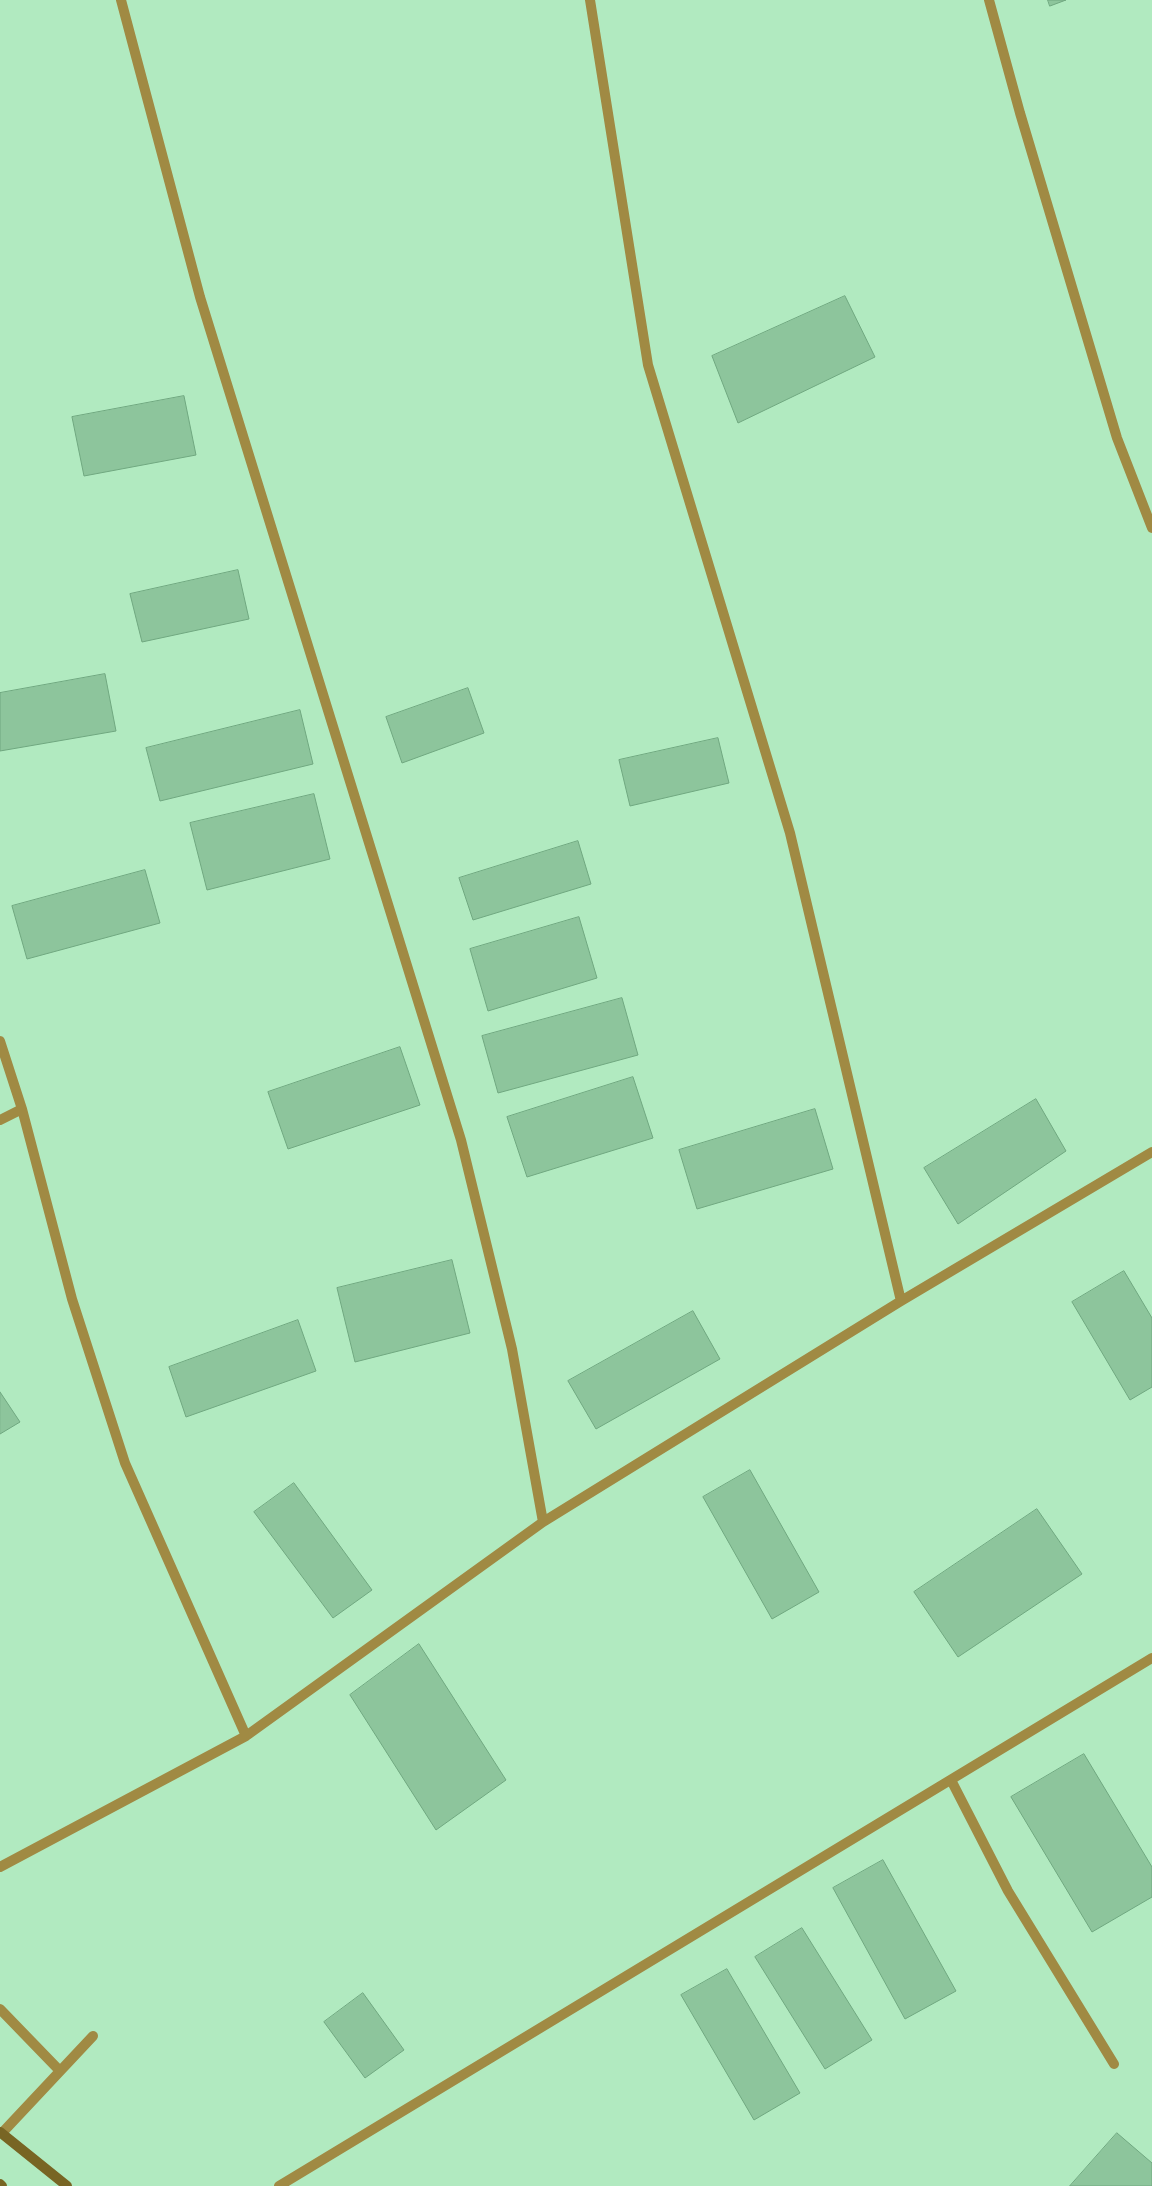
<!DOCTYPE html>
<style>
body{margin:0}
canvas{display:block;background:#b1eac0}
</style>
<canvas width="1152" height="2186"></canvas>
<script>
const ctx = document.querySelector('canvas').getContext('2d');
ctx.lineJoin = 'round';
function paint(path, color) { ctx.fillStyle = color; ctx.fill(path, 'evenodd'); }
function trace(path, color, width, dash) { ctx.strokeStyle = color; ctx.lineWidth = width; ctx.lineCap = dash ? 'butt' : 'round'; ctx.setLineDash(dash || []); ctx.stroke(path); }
const building = new Path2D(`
 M 1048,0 L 1066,0 L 1050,6 Z
 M 845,296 L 875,357 L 738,423 L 712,356 Z
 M 184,396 L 196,455 L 84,476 L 72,417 Z
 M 238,570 L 249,619 L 142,642 L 130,594 Z
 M 105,674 L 116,731 L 0,751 L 0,693 Z
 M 468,688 L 484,733 L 402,763 L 386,717 Z
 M 300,710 L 313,764 L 160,801 L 146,748 Z
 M 718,738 L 729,783 L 630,806 L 619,760 Z
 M 314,794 L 330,859 L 207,890 L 190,823 Z
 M 578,841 L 591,884 L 473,920 L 459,878 Z
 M 145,870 L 160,923 L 27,959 L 12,906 Z
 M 579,917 L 597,978 L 488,1011 L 470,949 Z
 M 622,998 L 638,1055 L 498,1093 L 482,1036 Z
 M 400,1047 L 420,1105 L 288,1149 L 268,1092 Z
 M 633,1077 L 653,1138 L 527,1177 L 507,1117 Z
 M 1036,1099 L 1066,1151 L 958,1224 L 924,1168 Z
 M 815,1109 L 833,1169 L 697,1209 L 679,1150 Z
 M 452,1260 L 470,1333 L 355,1362 L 337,1288 Z
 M 1124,1271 L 1152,1318 L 1152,1387 L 1130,1400 L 1072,1302 Z
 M 693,1311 L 720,1359 L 596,1429 L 568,1381 Z
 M 298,1320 L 316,1371 L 186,1417 L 169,1367 Z
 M 0,1392 L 20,1422 L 0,1434 Z
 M 750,1470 L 819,1592 L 772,1619 L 703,1497 Z
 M 294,1483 L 372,1590 L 333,1618 L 254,1512 Z
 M 1037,1509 L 1082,1574 L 958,1657 L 914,1592 Z
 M 419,1644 L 506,1780 L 436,1830 L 350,1695 Z
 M 1084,1754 L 1152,1867 L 1152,1897 L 1092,1932 L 1011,1797 Z
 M 883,1860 L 956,1991 L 905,2019 L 833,1888 Z
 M 802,1928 L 872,2040 L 825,2069 L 755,1957 Z
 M 727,1969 L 800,2093 L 754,2120 L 681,1995 Z
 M 363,1993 L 404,2050 L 365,2078 L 324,2022 Z
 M 1117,2133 L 1152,2163 L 1152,2186 L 1070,2186 Z`);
paint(building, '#8dc59c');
trace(building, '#70a880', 1);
trace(new Path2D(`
 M 0,2009 L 60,2071
 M 2,2133 L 93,2036`), '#a08a43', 10);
trace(new Path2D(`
 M 121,0 L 200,297 L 461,1140 L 512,1349 L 543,1522
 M 590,0 L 648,365 L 790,833 L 901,1301
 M 989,0 L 1020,113 L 1117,438 L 1152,528
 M 0,1041 L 22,1109 L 72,1299 L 125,1463 L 246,1736
 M 0,1120 L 22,1109
 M 951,1780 L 1008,1891 L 1114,2064
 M 0,1867 L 246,1736 L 543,1522 L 901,1301 L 1152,1152
 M 279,2186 L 1152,1658`), '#a08a43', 10);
trace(new Path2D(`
 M 0,2132 L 67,2186
 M 0,2184 L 2,2186`), '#786524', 10);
</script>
